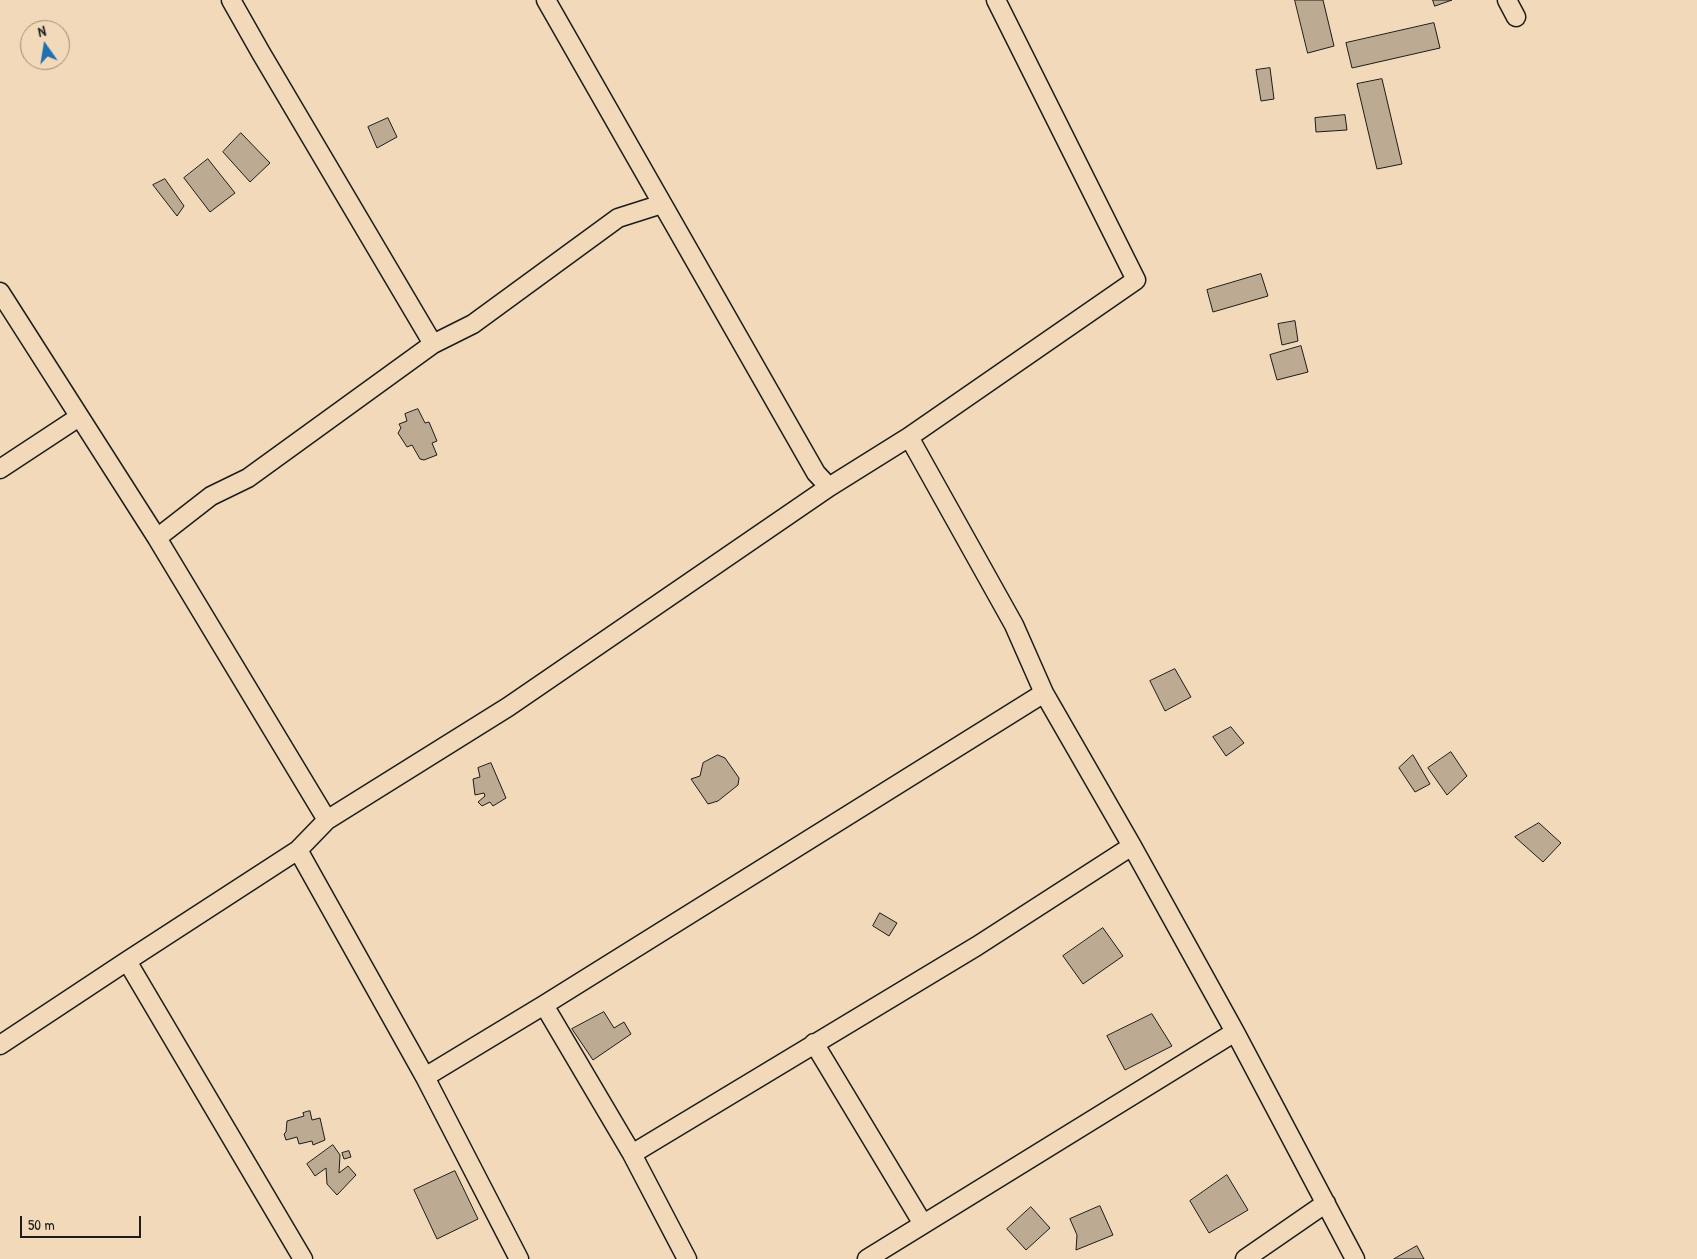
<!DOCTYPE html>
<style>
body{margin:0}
#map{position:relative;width:1697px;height:1259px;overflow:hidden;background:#f1d9b9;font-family:"Patrick Hand",sans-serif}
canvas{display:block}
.north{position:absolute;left:20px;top:20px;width:50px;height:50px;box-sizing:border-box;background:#f1d9b9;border:1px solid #9c8d7a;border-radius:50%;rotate:347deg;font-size:14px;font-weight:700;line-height:20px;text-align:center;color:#1c1c1c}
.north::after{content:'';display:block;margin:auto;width:18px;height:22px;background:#1f6fb2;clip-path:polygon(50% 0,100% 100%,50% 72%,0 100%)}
.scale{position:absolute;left:20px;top:1216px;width:121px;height:22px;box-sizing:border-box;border:2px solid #1c1c1c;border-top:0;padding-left:6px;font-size:15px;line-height:18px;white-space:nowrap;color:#1c1c1c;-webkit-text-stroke:4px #f1d9b9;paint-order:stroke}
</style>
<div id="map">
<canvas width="1697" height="1259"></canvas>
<div class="north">N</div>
<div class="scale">50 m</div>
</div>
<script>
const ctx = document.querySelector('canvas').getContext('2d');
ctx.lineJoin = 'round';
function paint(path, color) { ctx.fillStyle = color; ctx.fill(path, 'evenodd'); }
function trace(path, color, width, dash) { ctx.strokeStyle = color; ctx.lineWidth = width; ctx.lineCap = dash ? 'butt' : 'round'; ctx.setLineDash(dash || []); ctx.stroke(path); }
const building = new Path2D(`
 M 1295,0 L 1323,0 L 1334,46 L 1308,53 Z
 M 1433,0 L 1452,0 L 1435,6 Z
 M 1434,23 L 1440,48 L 1352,68 L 1346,43 Z
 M 1270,68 L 1274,99 L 1261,101 L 1256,70 Z
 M 1382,79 L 1402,164 L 1377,169 L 1357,84 Z
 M 1345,115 L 1347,130 L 1316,132 L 1315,118 Z
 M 388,118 L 397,137 L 377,148 L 368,127 Z
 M 241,133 L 270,163 L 250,182 L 223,152 Z
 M 208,159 L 235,193 L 210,212 L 184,178 Z
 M 165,179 L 184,206 L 177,216 L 153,185 Z
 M 1261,274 L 1268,296 L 1213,312 L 1207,290 Z
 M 1295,321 L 1298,341 L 1282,345 L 1278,324 Z
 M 1301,346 L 1308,372 L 1277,380 L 1270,355 Z
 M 418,409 L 425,423 L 429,422 L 437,441 L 432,443 L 437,455 L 424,460 L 420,459 L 412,445 L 407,447 L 398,433 L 401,428 L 399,424 L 407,421 L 405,414 Z
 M 1175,669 L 1191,697 L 1165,711 L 1150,681 Z
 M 1231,727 L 1244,743 L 1226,756 L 1213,737 Z
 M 1451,752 L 1467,776 L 1447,795 L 1428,768 Z
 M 718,755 L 725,758 L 739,778 L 738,785 L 718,801 L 708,804 L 691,779 L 700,776 L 703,763 Z
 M 1413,755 L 1430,784 L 1415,792 L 1399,768 Z
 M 491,763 L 506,798 L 493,806 L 490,802 L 482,806 L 478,802 L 485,796 L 484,793 L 475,795 L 473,779 L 480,777 L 478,768 Z
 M 1539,823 L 1561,843 L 1543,862 L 1515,837 Z
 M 880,913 L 897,923 L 889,936 L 873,926 Z
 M 1103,928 L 1123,956 L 1083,984 L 1063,956 Z
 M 604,1012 L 614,1028 L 624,1022 L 631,1034 L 593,1060 L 572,1029 Z
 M 1152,1014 L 1172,1046 L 1125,1070 L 1107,1036 Z
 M 310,1111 L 312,1120 L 320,1118 L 325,1140 L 313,1145 L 312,1141 L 299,1144 L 297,1137 L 286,1140 L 284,1134 L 286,1132 L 287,1121 L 304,1116 L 303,1113 Z
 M 333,1145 L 340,1155 L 339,1173 L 348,1166 L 356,1175 L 337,1195 L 327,1184 L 326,1168 L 315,1176 L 307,1164 Z
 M 349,1151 L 351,1157 L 344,1159 L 342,1153 Z
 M 455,1171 L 478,1219 L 437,1239 L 414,1190 Z
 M 1227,1175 L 1248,1210 L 1209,1233 L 1190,1201 Z
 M 1100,1206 L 1113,1235 L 1076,1250 L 1077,1235 L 1070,1219 Z
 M 1031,1207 L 1050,1228 L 1026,1250 L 1007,1229 Z
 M 1417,1246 L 1424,1259 L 1394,1259 Z`);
paint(building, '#bcaa92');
trace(building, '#1c1c1c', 1);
const minor = new Path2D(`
 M 231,0 L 261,53 L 433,344
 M 546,0 L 816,473 L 829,487
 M 1507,0 L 1516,17
 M 0,292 L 157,538 L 327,820
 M 909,437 L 1014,625 L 1044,693 L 1132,846 L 1235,1032 L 1355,1259
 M 0,469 L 79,417
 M 157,538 L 211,496 L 248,478 L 433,344 L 473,324 L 618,218 L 662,204
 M 298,850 L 425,1077 L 519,1259
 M 127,961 L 303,1259
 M 544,1005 L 632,1154
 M 814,1043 L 923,1224
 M 0,1045 L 127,961 L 298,850 L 327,820 L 508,707 L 829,487 L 909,437 L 1136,280 L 996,0
 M 425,1077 L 544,1005 L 1044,693
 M 687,1259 L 632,1154 L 977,946 L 1132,846
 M 867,1259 L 1235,1032
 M 1245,1259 L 1326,1203`);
trace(minor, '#1c1c1c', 21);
trace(minor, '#f1d9b9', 18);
</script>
